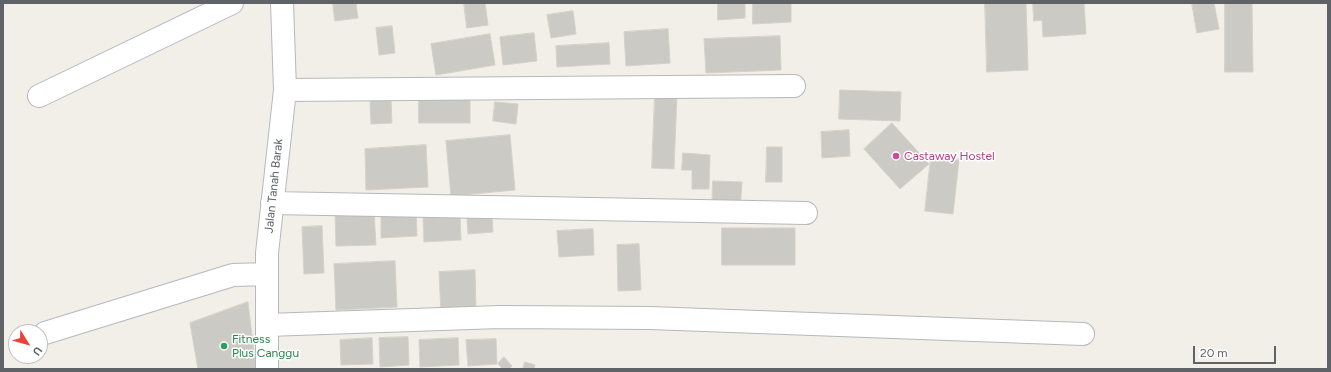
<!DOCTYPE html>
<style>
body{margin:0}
#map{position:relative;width:1331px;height:372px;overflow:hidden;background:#f1efe8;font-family:Figtree,sans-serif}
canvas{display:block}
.frame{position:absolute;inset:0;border:4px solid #5f6368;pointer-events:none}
.north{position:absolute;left:8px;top:324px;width:40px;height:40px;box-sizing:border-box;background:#fff;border:1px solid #bfc1c3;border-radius:50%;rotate:127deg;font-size:11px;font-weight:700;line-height:16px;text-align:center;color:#5f6368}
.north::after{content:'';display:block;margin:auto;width:14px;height:18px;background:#ea4335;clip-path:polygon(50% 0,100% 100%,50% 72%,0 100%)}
.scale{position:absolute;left:1193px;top:346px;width:83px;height:18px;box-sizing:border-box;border:2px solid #5f6368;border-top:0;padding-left:5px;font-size:12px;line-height:14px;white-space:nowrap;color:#5f6368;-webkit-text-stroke:3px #fff;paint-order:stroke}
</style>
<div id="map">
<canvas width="1331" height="372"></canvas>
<div class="frame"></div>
<div class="north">U</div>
<div class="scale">20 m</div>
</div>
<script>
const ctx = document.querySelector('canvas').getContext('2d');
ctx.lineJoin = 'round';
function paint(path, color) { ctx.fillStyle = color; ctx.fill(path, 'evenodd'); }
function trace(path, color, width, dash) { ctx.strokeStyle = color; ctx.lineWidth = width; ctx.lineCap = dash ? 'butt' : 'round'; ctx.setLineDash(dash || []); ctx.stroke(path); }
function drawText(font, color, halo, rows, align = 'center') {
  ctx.font = font + ' Figtree,sans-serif'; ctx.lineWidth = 3; ctx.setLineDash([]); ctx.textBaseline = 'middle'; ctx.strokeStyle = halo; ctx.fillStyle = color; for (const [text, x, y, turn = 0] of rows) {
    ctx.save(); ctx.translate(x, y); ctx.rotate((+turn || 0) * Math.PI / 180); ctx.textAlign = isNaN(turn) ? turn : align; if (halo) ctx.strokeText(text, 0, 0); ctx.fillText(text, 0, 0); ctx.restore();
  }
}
const building = new Path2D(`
 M 333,3 L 356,3 L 358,18 L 335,21 Z
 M 464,3 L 485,3 L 488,25 L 467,28 Z
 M 718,3 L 745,3 L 745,18 L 718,20 Z
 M 753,3 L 791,3 L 791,22 L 753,24 Z
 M 985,3 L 1026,3 L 1028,70 L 987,72 Z
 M 1033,3 L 1084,3 L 1086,34 L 1043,37 L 1042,20 L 1034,21 Z
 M 1192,3 L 1214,3 L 1219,29 L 1197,33 Z
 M 1225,3 L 1252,3 L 1253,72 L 1225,72 Z
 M 573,11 L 576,34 L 551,38 L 547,15 Z
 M 392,26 L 395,53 L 379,55 L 376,28 Z
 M 668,29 L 670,63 L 626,66 L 624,32 Z
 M 534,33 L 537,61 L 503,65 L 500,37 Z
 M 490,34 L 495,65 L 436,75 L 431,44 Z
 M 780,36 L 781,70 L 706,73 L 704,39 Z
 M 609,43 L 610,64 L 557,67 L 556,46 Z
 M 840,90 L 901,92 L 900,121 L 839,119 Z
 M 655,94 L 677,94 L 674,169 L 652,168 Z
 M 419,96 L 470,96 L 470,123 L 419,123 Z
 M 391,100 L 392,123 L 371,124 L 370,101 Z
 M 495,102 L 518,104 L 516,124 L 493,121 Z
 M 892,123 L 929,164 L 900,189 L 864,149 Z
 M 849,130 L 850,156 L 822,158 L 821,132 Z
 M 510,135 L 515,190 L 451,196 L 446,141 Z
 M 426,145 L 428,187 L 366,190 L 365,149 Z
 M 767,147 L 782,147 L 782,182 L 766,182 Z
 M 683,153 L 710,155 L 709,189 L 692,189 L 692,170 L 682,170 Z
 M 931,157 L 959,160 L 953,214 L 925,211 Z
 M 713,181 L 742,182 L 740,212 L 712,211 Z
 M 374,210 L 376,245 L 336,246 L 335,212 Z
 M 416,212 L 417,236 L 381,238 L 381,214 Z
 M 460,216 L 461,240 L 424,242 L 423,218 Z
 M 492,218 L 493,232 L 468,234 L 467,219 Z
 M 322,226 L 324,273 L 304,274 L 302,227 Z
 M 722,228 L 795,228 L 795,265 L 722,265 Z
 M 593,229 L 594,255 L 559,257 L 557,231 Z
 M 639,244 L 641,290 L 618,291 L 617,245 Z
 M 395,261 L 397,307 L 336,310 L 334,264 Z
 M 475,270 L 476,310 L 441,312 L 439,272 Z
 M 248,302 L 256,369 L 198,369 L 190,323 Z
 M 408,337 L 409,365 L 380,367 L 379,338 Z
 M 372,338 L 373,364 L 341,365 L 340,340 Z
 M 458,338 L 459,365 L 420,367 L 419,340 Z
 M 496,339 L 497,364 L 468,366 L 466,340 Z
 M 504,357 L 512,366 L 509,369 L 503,369 L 498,364 Z
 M 525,362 L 535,365 L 534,369 L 523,369 Z`);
paint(building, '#cccac5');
trace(building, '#d6d1c6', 1);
const street = new Path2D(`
 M 285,90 L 794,86
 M 39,96 L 232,3
 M 272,203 L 806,213
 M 267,325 L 500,317 L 650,318 L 1083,334
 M 45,333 L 233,275 L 266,274
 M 267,369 L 267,253 L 285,90 L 282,3`);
trace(street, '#b5b8bc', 24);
trace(street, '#fff', 22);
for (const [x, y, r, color] of [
 [896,156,4,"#d1479c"],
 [224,346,4,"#2e9e5b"]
]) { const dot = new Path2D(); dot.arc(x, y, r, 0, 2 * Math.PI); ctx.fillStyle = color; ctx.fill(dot); trace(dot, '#fff', 1.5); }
drawText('12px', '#b23c85', '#fff', [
 ["Castaway Hostel",904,156]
], 'left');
drawText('12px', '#5f6368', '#fff', [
 ["Jalan Tanah Barak",274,186,-84]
]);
drawText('12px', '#27864d', '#fff', [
 ["Fitness",232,339],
 ["Plus Canggu",232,353]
], 'left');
</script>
